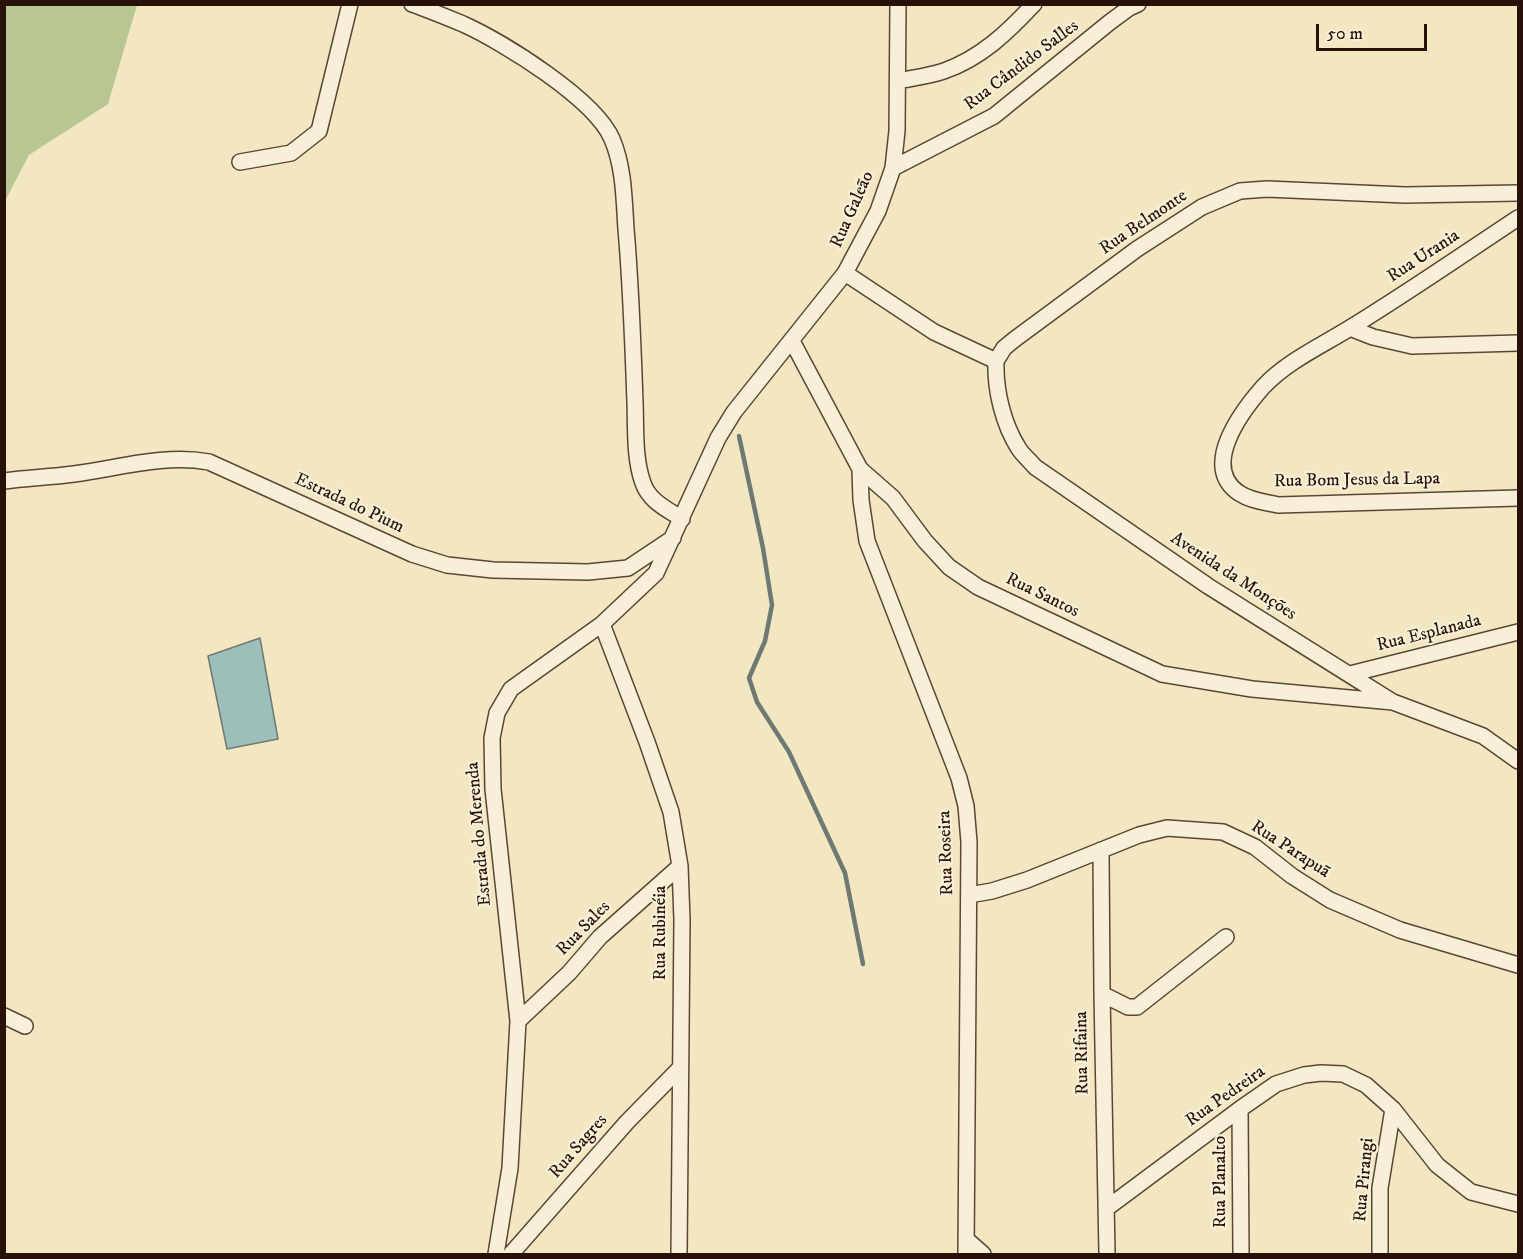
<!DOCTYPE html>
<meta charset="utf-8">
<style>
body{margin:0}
#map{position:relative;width:1523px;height:1259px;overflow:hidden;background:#f3e7c1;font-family:"IM FELL DW Pica",serif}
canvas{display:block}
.frame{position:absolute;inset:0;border:6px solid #281108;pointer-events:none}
.scale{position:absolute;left:1316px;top:24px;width:111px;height:27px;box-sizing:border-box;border:3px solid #281108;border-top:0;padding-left:8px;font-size:18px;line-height:21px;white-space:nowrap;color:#281108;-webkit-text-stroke:4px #f7efd7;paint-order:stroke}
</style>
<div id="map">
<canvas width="1523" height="1259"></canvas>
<div class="frame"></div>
<div class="scale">50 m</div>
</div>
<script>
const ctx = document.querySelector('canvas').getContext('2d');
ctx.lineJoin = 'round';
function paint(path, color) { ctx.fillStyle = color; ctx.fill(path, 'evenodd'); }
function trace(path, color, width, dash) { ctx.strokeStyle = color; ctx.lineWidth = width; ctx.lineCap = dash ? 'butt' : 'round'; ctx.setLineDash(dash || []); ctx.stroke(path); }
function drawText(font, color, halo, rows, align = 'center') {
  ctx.font = font + ' "IM FELL DW Pica",serif'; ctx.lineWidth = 4.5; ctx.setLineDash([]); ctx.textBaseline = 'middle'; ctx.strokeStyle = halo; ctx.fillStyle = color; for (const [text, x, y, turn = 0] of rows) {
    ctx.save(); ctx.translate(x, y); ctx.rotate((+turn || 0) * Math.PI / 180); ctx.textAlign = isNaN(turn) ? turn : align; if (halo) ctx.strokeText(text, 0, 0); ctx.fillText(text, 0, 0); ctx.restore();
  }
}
paint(new Path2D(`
 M 5,4 L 137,5 L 108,104 L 29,155 L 5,201 Z`), '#b8c694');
const water = new Path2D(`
 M 260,638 L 278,739 L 227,749 L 208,656 Z`);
paint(water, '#9ebeba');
trace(water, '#6f7973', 1.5);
trace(new Path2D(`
 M 739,436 L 763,548 L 772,605 L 765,641 L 749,678 L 757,702 L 789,752 L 845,873 L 863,964`), '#6f7973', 4.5);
const street = new Path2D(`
 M 412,4 C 429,10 446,17 463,24 C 503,42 595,99 612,139 C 624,167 624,199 626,229 C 631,286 633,344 635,402 C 636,428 634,458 643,483 C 649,501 667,509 682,519
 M 898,81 C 913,78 929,76 944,71 C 981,58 1008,32 1034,4
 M 240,162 L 291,153 L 319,131 L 350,4
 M 893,168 L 994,116 L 1110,22 L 1129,8 L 1138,4
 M 1518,218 C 1462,255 1407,293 1350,328 C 1321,346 1286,362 1263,387 C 1241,412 1200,467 1239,493 C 1251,501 1265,502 1278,505 L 1518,498
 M 845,273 L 934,332 L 996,361
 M 1350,328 L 1373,337 L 1412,346 L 1518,343
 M 792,341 L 860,469 L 893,498 L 925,541 L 949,567 L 978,587 L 1162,674 L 1252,689 L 1393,702
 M 996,361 C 995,390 1003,424 1019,449 C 1023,455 1030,461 1035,467 L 1208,586 L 1393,702 L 1483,736 L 1518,761
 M 996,361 L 1004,348 L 1015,339 L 1137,249 L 1202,207 L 1240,191 L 1267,189 L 1405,195 L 1518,193
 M 860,469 L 861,500 L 867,541 L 959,778 L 966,806 L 969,842 L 966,1254
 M 4,481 C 28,478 51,477 74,474 C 120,468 163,454 209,462 L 412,554 L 447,565 L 493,570 L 588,572 L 628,568 L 673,538
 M 602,624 L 647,742 L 671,812 L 680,866 L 682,920 L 679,1254
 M 1350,674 L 1518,632
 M 1101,850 L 1102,994 L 1107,1254
 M 969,895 L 992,891 L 1027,880 L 1139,835 L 1167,828 L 1223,832 L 1255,847 L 1292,876 L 1330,900 L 1400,930 L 1518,965
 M 1102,994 L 1128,1007 L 1137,1007 L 1226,937
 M 4,1016 L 25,1026
 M 518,1021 L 569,973 L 600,937 L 680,866
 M 1240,1109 L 1241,1254
 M 1107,1208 L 1240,1109 L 1276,1084 L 1304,1075 L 1321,1073 L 1343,1074 L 1366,1085 L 1393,1109 L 1437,1165 L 1471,1192 L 1518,1204
 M 966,1239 L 983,1254
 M 496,1254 L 510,1168 L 518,1021 L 493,789 L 492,738 L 497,713 L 511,689 L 602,624 L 656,573 L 718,438 L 734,412 L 845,273 L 878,211 L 893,168 L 897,131 L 898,4
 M 511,1254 L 627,1122 L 680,1068
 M 1380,1254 L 1380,1188 L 1393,1109`);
trace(street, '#5b4636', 18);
trace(street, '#f7efd7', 15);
drawText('18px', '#281108', '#f7efd7', [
 ["Rua Cândido Salles",1022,66,-37],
 ["Rua Galeão",853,210,-66],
 ["Rua Belmonte",1144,223,-34],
 ["Rua Urania",1424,257,-33],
 ["Rua Bom Jesus da Lapa",1357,481,-1],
 ["Estrada do Pium",349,504,25],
 ["Avenida da Monções",1233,577,33],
 ["Rua Santos",1042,596,26],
 ["Rua Esplanada",1429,634,-14],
 ["Estrada do Merenda",480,834,-95],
 ["Rua Parapuã",1290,850,33],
 ["Rua Roseira",947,853,-92],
 ["Rua Sales",584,929,-46],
 ["Rua Rubinéia",661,933,-90],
 ["Rua Rifaina",1083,1053,-91],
 ["Rua Pedreira",1226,1097,-35],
 ["Rua Sagres",579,1147,-49],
 ["Rua Pirangi",1365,1180,-85],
 ["Rua Planalto",1221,1182,-90]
]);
</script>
